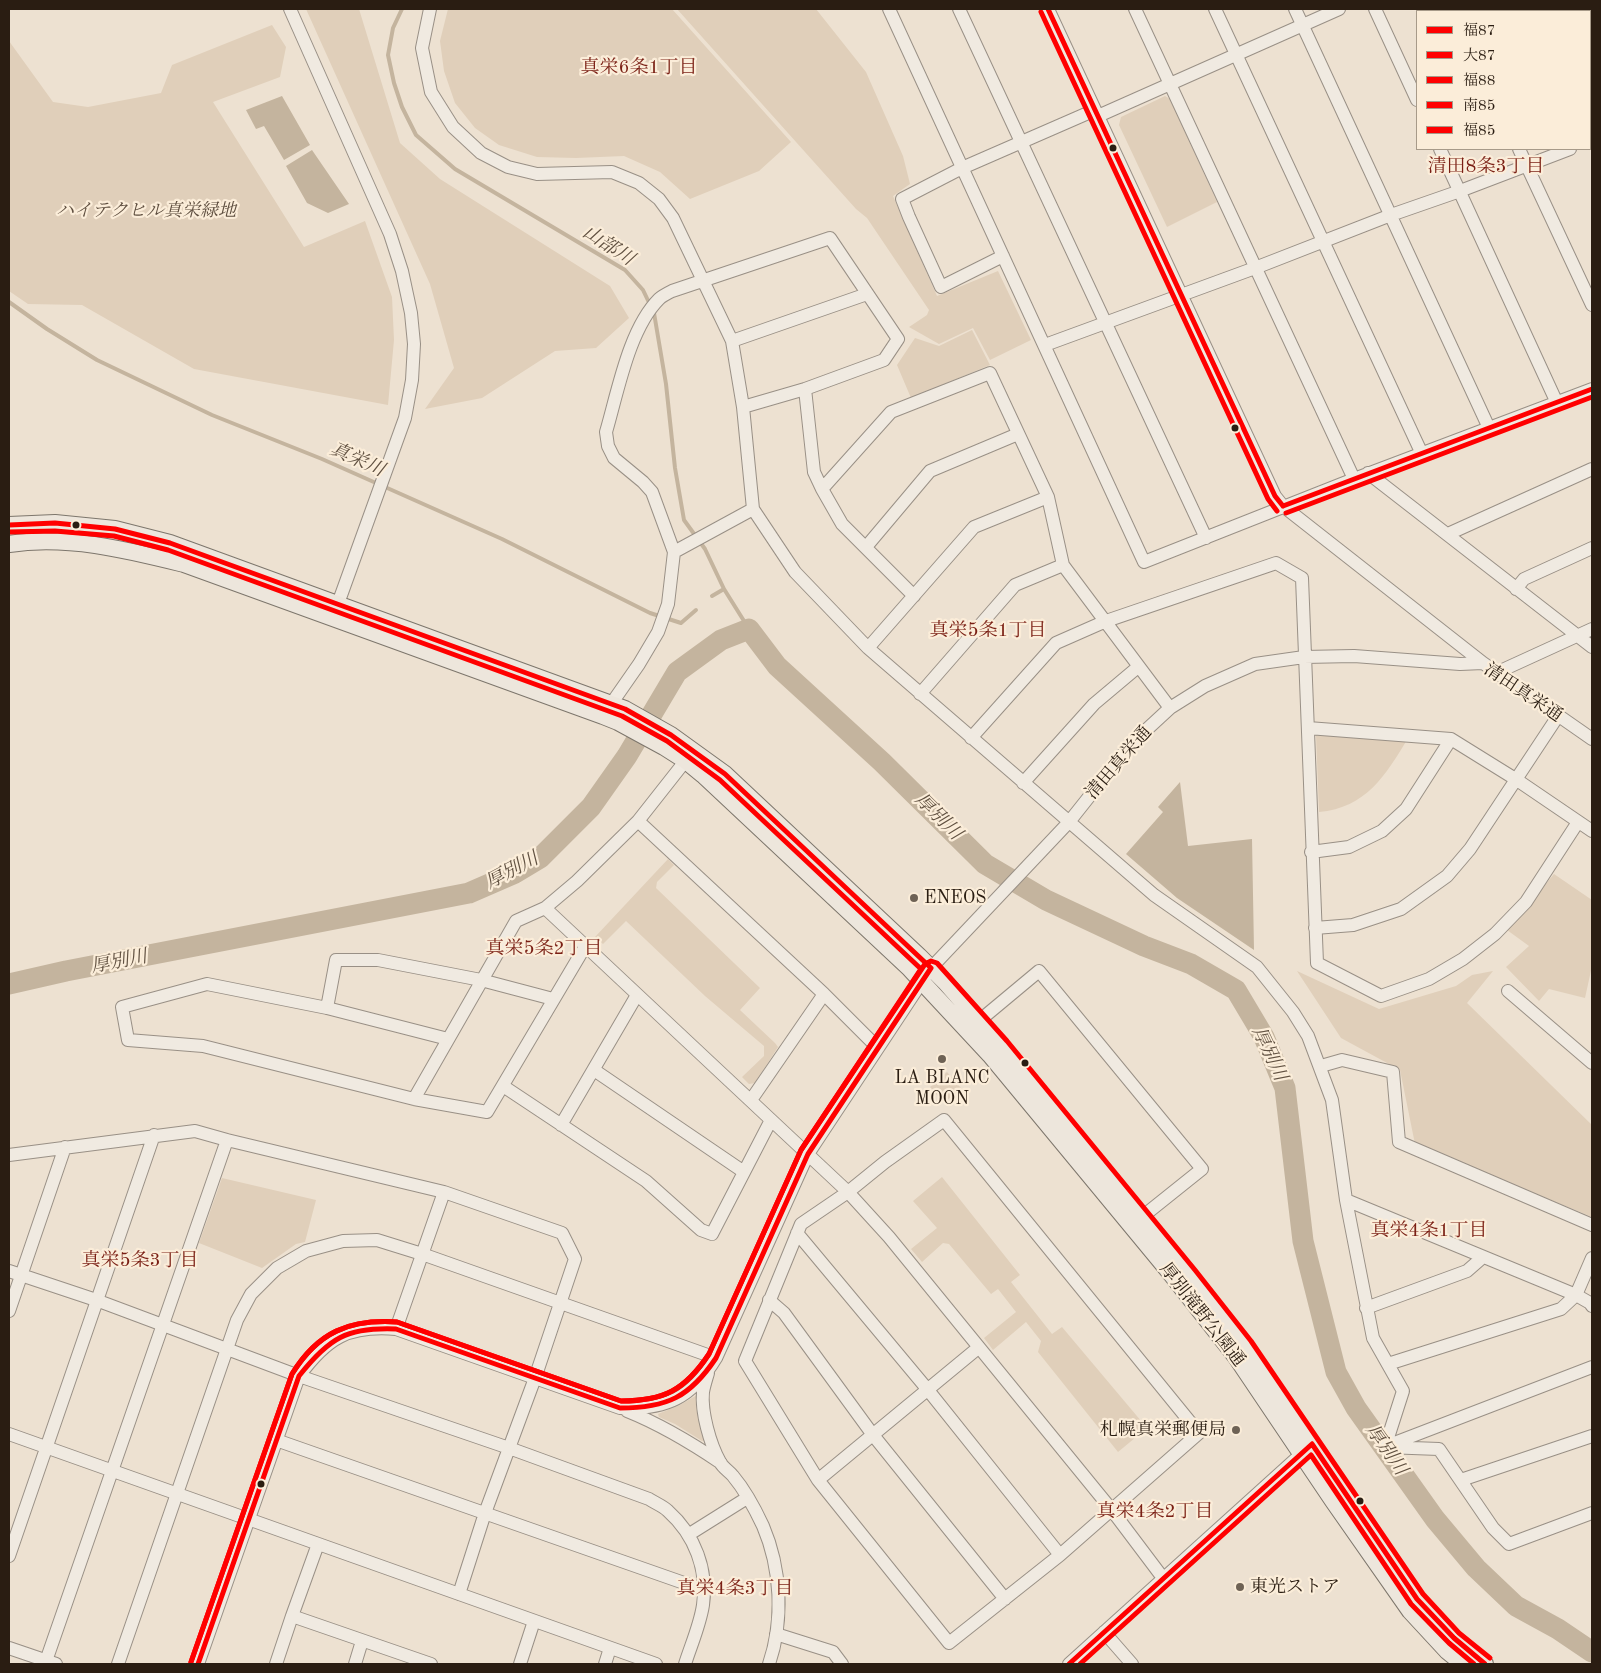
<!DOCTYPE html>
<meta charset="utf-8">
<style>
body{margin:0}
#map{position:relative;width:1601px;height:1673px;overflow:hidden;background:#ede1d1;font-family:"Old Standard TT","Noto Serif JP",serif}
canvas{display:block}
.frame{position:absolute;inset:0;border:10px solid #2a1d12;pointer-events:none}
.legend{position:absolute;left:1416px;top:10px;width:175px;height:140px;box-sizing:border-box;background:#fbedd9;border:1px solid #a79a89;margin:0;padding:6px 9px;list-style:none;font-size:15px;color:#2a1d12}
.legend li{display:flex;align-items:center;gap:10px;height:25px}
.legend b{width:25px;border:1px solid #a79a89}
</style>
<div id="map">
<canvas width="1601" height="1673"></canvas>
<div class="frame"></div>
<ul class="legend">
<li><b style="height:6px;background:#f00"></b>福87</li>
<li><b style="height:6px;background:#f00"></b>大87</li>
<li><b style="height:6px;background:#f00"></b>福88</li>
<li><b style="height:6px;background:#f00"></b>南85</li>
<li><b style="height:6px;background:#f00"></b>福85</li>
</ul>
</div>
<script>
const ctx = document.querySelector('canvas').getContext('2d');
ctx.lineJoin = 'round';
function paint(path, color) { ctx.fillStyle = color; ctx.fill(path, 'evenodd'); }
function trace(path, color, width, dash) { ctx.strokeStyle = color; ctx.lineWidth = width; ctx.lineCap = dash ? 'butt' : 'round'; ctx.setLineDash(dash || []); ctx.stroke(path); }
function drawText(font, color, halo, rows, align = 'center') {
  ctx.font = font + ' "Old Standard TT","Noto Serif JP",serif'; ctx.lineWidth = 4.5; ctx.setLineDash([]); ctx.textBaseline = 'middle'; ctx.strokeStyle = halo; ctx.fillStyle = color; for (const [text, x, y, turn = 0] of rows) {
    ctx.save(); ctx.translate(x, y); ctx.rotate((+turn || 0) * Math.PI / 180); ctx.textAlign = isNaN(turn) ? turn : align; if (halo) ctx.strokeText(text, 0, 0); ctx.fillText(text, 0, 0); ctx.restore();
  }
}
paint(new Path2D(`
 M 306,9 L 359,9 L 400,143 L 440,179 L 610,286 L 629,318 L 596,348 L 555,351 L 482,398 L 425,409 L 454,368 L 430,284 Z
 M 448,9 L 672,9 L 791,142 L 759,171 L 690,199 L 660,172 L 624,156 L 576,158 L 537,157 L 499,145 L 475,128 L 455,103 L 444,71 L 440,41 Z
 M 677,9 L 816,9 L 866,72 L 903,156 L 910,184 L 893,196 L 937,296 L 998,271 L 1031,340 L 990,360 L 973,328 L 939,344 L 909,327 L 927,315 L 929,310 L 867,218 L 856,209 Z
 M 272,25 L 286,47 L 280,77 L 213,102 L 304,247 L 365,221 L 392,297 L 394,340 L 388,405 L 194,369 L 82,305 L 28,304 L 9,291 L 9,41 L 53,102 L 88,107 L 161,93 L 172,65 Z
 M 1165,96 L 1170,99 L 1217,202 L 1167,227 L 1119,125 L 1121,117 Z
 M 972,330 L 990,365 L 911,398 L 897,365 L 915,338 L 939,346 Z
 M 1316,735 L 1408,738 C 1386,775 1366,808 1319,812 Z
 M 668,859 L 674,865 L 657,882 L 656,888 L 760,988 L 740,1010 L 775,1043 L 778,1047 L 755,1083 L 749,1084 L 742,1077 L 764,1056 L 764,1046 L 705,996 L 626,921 L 603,944 L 595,937 Z
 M 1554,874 L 1592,900 L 1592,966 L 1585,998 L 1549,989 L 1539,1001 L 1506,967 L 1529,946 L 1507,930 Z
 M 1297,971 L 1379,1009 L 1456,986 L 1472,975 L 1493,971 L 1467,1003 L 1592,1125 L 1592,1217 L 1415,1144 L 1400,1070 L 1341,1038 Z
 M 947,1072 L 961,1088 L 944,1103 L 930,1087 Z
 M 942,1177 L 1020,1275 L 1011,1282 L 1052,1334 L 1062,1327 L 1147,1428 L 1118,1452 L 1038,1352 L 1041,1341 L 1026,1322 L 993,1350 L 984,1338 L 1016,1312 L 998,1289 L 991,1294 L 949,1244 L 943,1243 L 922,1262 L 911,1249 L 937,1228 L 913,1201 Z
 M 222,1178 L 316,1200 L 305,1242 L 296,1244 L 262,1268 L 199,1243 Z
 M 697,1395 L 705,1440 L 702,1441 L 675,1424 L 659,1417 L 658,1414 L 680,1405 Z`), '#e0cfba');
paint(new Path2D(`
 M 282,96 L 310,145 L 284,160 L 264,126 L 256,129 L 246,110 Z
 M 312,150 L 349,204 L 328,213 L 307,203 L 286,166 Z
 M 1180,782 L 1188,846 L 1252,839 L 1254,950 L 1177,898 L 1126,854 L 1163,812 L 1158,807 Z`), '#c4b49e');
trace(new Path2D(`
 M 402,9 L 393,28 L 388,55 L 394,83 L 402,107 L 416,135 L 455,169 L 625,270 L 643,290 L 654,313 L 666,384 L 675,468 L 684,520 L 705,549 L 724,589 L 749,629
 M 9,302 L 47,329 L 97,360 L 212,415 L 322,459 L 502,539 L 650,613 L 681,623 L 696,610
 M 712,596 L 724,589`), '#c4b49e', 4);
trace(new Path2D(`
 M 9,984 L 66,971 L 469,893 L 515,873 L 540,858 L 591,807 L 627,756 L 677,672 L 721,640 L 749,629 L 777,666 L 882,762 L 985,864 L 1046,900 L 1144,946 L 1191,964 L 1236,990 L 1264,1037 L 1285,1088 L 1303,1241 L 1336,1372 L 1356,1408 L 1435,1519 L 1476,1568 L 1516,1606 L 1558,1629 L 1592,1652`), '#c4b49e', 21);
const minor = new Path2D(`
 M 290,9 L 390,234 L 402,271 L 411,313 L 414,344 L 412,380 L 405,418 L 335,612
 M 430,9 L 422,48 L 431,92 L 453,127 L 481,153 L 508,167 L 537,174 L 612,172 L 639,183 L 659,199 L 673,218 L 732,341 L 743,407 L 753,509 L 795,572 L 868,648 L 1154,895 L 1257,967 L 1293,1012 L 1308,1036 L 1332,1100 L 1346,1200 L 1373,1338 L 1403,1391 L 1385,1447 L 1439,1449 L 1493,1528 L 1509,1544 L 1592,1513
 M 889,9 L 1144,562 L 1354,479 L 1592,389
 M 959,9 L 1206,538
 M 1048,9 L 1275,496 L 1283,506 L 1483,663
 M 1135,9 L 1354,479
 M 1215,9 L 1422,454
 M 1295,9 L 1489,428
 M 1375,9 L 1417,100
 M 1454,9 L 1455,11
 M 1542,9 L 1543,11
 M 1590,112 L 1592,117
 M 1098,116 L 1339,9
 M 1590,142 L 1592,141
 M 1440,149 L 1557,403
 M 1519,149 L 1592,305
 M 1003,256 L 941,287 L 909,217 L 902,199 L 962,168 L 1095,110
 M 732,341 L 867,294
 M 1045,345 L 1255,268 L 1391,215 L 1460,191 L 1570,149
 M 805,389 L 814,472 L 822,489 L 842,524 L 914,596
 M 1368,473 L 1592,647
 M 822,489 L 891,412 L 990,373 L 1048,497 L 1063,565 L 1170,708
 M 1448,534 L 1592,469
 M 866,547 L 930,471 L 1018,434
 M 674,552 L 753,509
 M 1516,589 L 1524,579 L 1592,548
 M 868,648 L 974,527 L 1048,497
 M 1498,672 L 1592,629
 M 920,694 L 1015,585 L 1063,565
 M 607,710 L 639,664 L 658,632 L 668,604 L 674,552 L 652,492 L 643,482 L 614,458 L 608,446 L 606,432 C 618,391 629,329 659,299 C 662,296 668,293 672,291 L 830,238 L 898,339 L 884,360 L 805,389 L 743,407
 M 1308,728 L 1451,739 L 1517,780 L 1592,831
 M 971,738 L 1056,643 L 1106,621 L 1276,563 L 1302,578 L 1317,963 L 1381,996 L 1429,979 L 1463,959 L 1495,934 L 1526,902 L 1578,822
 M 690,755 L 638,821 L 577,881 L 545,908 L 848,1192 L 889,1237 L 1111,1509 L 1163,1578
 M 1023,783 L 1094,704 L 1138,667
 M 638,821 L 824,994 L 878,1048
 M 1311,852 L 1349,847 L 1382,831 L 1406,809 L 1451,739
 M 1315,928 L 1353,925 L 1401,909 L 1447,876 L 1470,849 L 1558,716
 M 1508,991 L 1592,1063
 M 327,1008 L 336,960 L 378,960 L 481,980 L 553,999
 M 979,1021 L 1039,971 L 1202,1169 L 1142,1217
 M 448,1039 L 327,1008 L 207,984 L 122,1007 L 128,1040 L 203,1046 L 414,1099 L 487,1112 L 586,945
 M 1321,1066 L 1342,1060 L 1393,1072 L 1399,1142 L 1592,1225
 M 594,1070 L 744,1172
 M 503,1086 L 646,1181 L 701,1230 L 712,1234 L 771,1120
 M 414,1099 L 516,921 L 545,908
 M 751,1100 L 824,994
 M 944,1120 L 1199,1433 L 1060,1555 L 949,1643 L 818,1480 L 745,1361 L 801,1224 L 848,1192 L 885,1162 Z
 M 561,1125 L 637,995
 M 9,1155 L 195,1131 L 227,1140 L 444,1192 L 562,1233 L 575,1259 L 535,1378 L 485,1513 L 459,1594
 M 1346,1200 L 1576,1295 L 1590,1303 L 1592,1306
 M 797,1233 L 928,1390 L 1060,1555
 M 9,1271 L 96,1300 L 299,1376 L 509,1448 L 649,1499 C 655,1503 663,1506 668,1511 C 695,1535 708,1570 703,1605 C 700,1625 691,1645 685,1664
 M 769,1300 L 784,1313 L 873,1435 L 1005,1599
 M 1366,1308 L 1467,1271 L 1483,1257
 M 9,1311 L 65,1147
 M 396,1329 L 444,1192
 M 1388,1364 L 1561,1309 L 1576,1295 L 1592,1258
 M 708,1373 C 706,1380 704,1386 703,1392 C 701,1412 710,1444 720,1462 C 723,1468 729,1471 733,1476 C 744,1489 756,1511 763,1526 C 781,1568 784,1620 769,1664
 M 627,1411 C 662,1425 690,1442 721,1463
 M 9,1434 L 656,1664
 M 276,1440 L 704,1590
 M 1389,1445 L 1592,1367
 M 818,1480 L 978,1348
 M 1461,1480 L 1592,1436
 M 688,1535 L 747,1498
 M 9,1556 L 154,1135
 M 292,1616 L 431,1664
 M 1104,1632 L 1132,1664
 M 776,1634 L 833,1652 L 842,1664
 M 9,1648 L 56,1664
 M 46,1661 L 227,1140
 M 118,1664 L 237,1320 L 251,1294 L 277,1268 L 306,1251 L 343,1241 L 377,1240 L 422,1254 L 716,1358
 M 198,1664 L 299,1376 C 327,1338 348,1325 396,1329 L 620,1408 C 666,1410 692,1398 716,1358 L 808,1154 L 931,968 L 1069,822 L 1131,744 L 1170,708 L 1205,686 L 1255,664 L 1304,657 L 1354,656 L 1460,664 L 1483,663 L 1592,739
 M 276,1664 L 292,1616 L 318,1544
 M 355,1664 L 362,1641
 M 520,1664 L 534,1621
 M 605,1664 L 610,1648
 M 1069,1664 L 1308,1448`);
const major = new Path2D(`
 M 9,525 L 55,523 L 115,529 L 170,543 L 625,709 L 671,735 L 725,774 L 919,956 L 945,982 L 1001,1046 L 1189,1275 L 1245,1346 L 1417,1599 L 1454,1638 L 1485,1664
 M 9,544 C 68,535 127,550 184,564 L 603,716 L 618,722 L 664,747 L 686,761 L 703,775 L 910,969 L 990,1055 L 1171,1274 L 1236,1357 L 1333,1501 L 1410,1611 L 1447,1651 L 1463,1664`);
trace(minor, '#999086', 14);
trace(major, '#7d766c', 18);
trace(minor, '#f0eae1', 12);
trace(major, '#ede6dc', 16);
trace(new Path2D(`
 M 9,525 L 55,523 L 115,529 L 170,543 L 625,709 L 671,735 L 725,774 L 931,968
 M 1312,1444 L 1417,1599 L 1454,1638 L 1485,1664
 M 198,1664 L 299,1376 C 329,1338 347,1327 396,1329 L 620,1408 C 667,1408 690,1397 716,1358 L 808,1154 L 931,968
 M 1069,1664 L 1312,1444`), '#f00', 5);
trace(new Path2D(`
 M 9,532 L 55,531 L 114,536 L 168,550 L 622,716 L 667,741 L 720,780 L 921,969 L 801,1150 L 709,1354 C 685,1390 664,1401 621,1401 L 397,1322 C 349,1319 318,1332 292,1374 L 191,1662
 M 1080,1664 L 1311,1455 L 1411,1604 L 1449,1643 L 1474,1664`), '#f00', 5);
trace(new Path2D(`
 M 191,1662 L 292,1374 C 318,1332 349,1319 397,1322 L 621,1401 C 664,1401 685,1390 709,1354 L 801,1150 L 925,964 L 931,961 L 937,963 L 1007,1041 L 1195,1270 L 1251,1341 L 1423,1594 L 1459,1633 L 1490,1658`), '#f00', 5);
trace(new Path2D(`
 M 1048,9 L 1275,496 L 1283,506
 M 1283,506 L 1592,389`), '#f00', 5);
trace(new Path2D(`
 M 1041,12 L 1268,499 L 1277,511
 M 1286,513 L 1592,397`), '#f00', 5);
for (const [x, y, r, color] of [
 [1113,148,4.5,"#2a1d12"],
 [1235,428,4.5,"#2a1d12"],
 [76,525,4.5,"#2a1d12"],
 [914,898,5,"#6e6255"],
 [942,1059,5,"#6e6255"],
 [1025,1063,4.5,"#2a1d12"],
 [1236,1430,5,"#6e6255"],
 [261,1484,4.5,"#2a1d12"],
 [1360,1501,4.5,"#2a1d12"],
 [1240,1587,5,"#6e6255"]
]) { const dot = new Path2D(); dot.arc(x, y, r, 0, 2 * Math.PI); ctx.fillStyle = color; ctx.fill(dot); trace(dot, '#fbedd9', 2); }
drawText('italic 18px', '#5e4e3f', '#fbedd9', [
 ["ハイテクヒル真栄緑地",146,211]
]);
drawText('18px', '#2a1d12', '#fbedd9', [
 ["清田真栄通",1523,693,34],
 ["清田真栄通",1119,763,-49],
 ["厚別滝野公園通",1202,1315,52]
]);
drawText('18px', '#2a1d12', '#fbedd9', [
 ["ENEOS",924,898],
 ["LA BLANC",942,1078,"center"],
 ["MOON",942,1099,"center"],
 ["札幌真栄郵便局",1226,1430,"right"],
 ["東光ストア",1250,1587]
], 'left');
drawText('19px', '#7a1f14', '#fbedd9', [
 ["真栄6条1丁目",639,68],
 ["清田8条3丁目",1486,167],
 ["真栄5条1丁目",988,631],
 ["真栄5条2丁目",544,949],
 ["真栄4条1丁目",1429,1231],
 ["真栄5条3丁目",140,1261],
 ["真栄4条2丁目",1155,1512],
 ["真栄4条3丁目",735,1589]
]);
drawText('italic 19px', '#615141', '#fbedd9', [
 ["山部川",608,246,33],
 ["真栄川",357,460,24],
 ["厚別川",938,817,45],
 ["厚別川",512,871,-28],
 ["厚別川",119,962,-11],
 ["厚別川",1269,1054,65],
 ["厚別川",1386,1450,55]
]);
</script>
